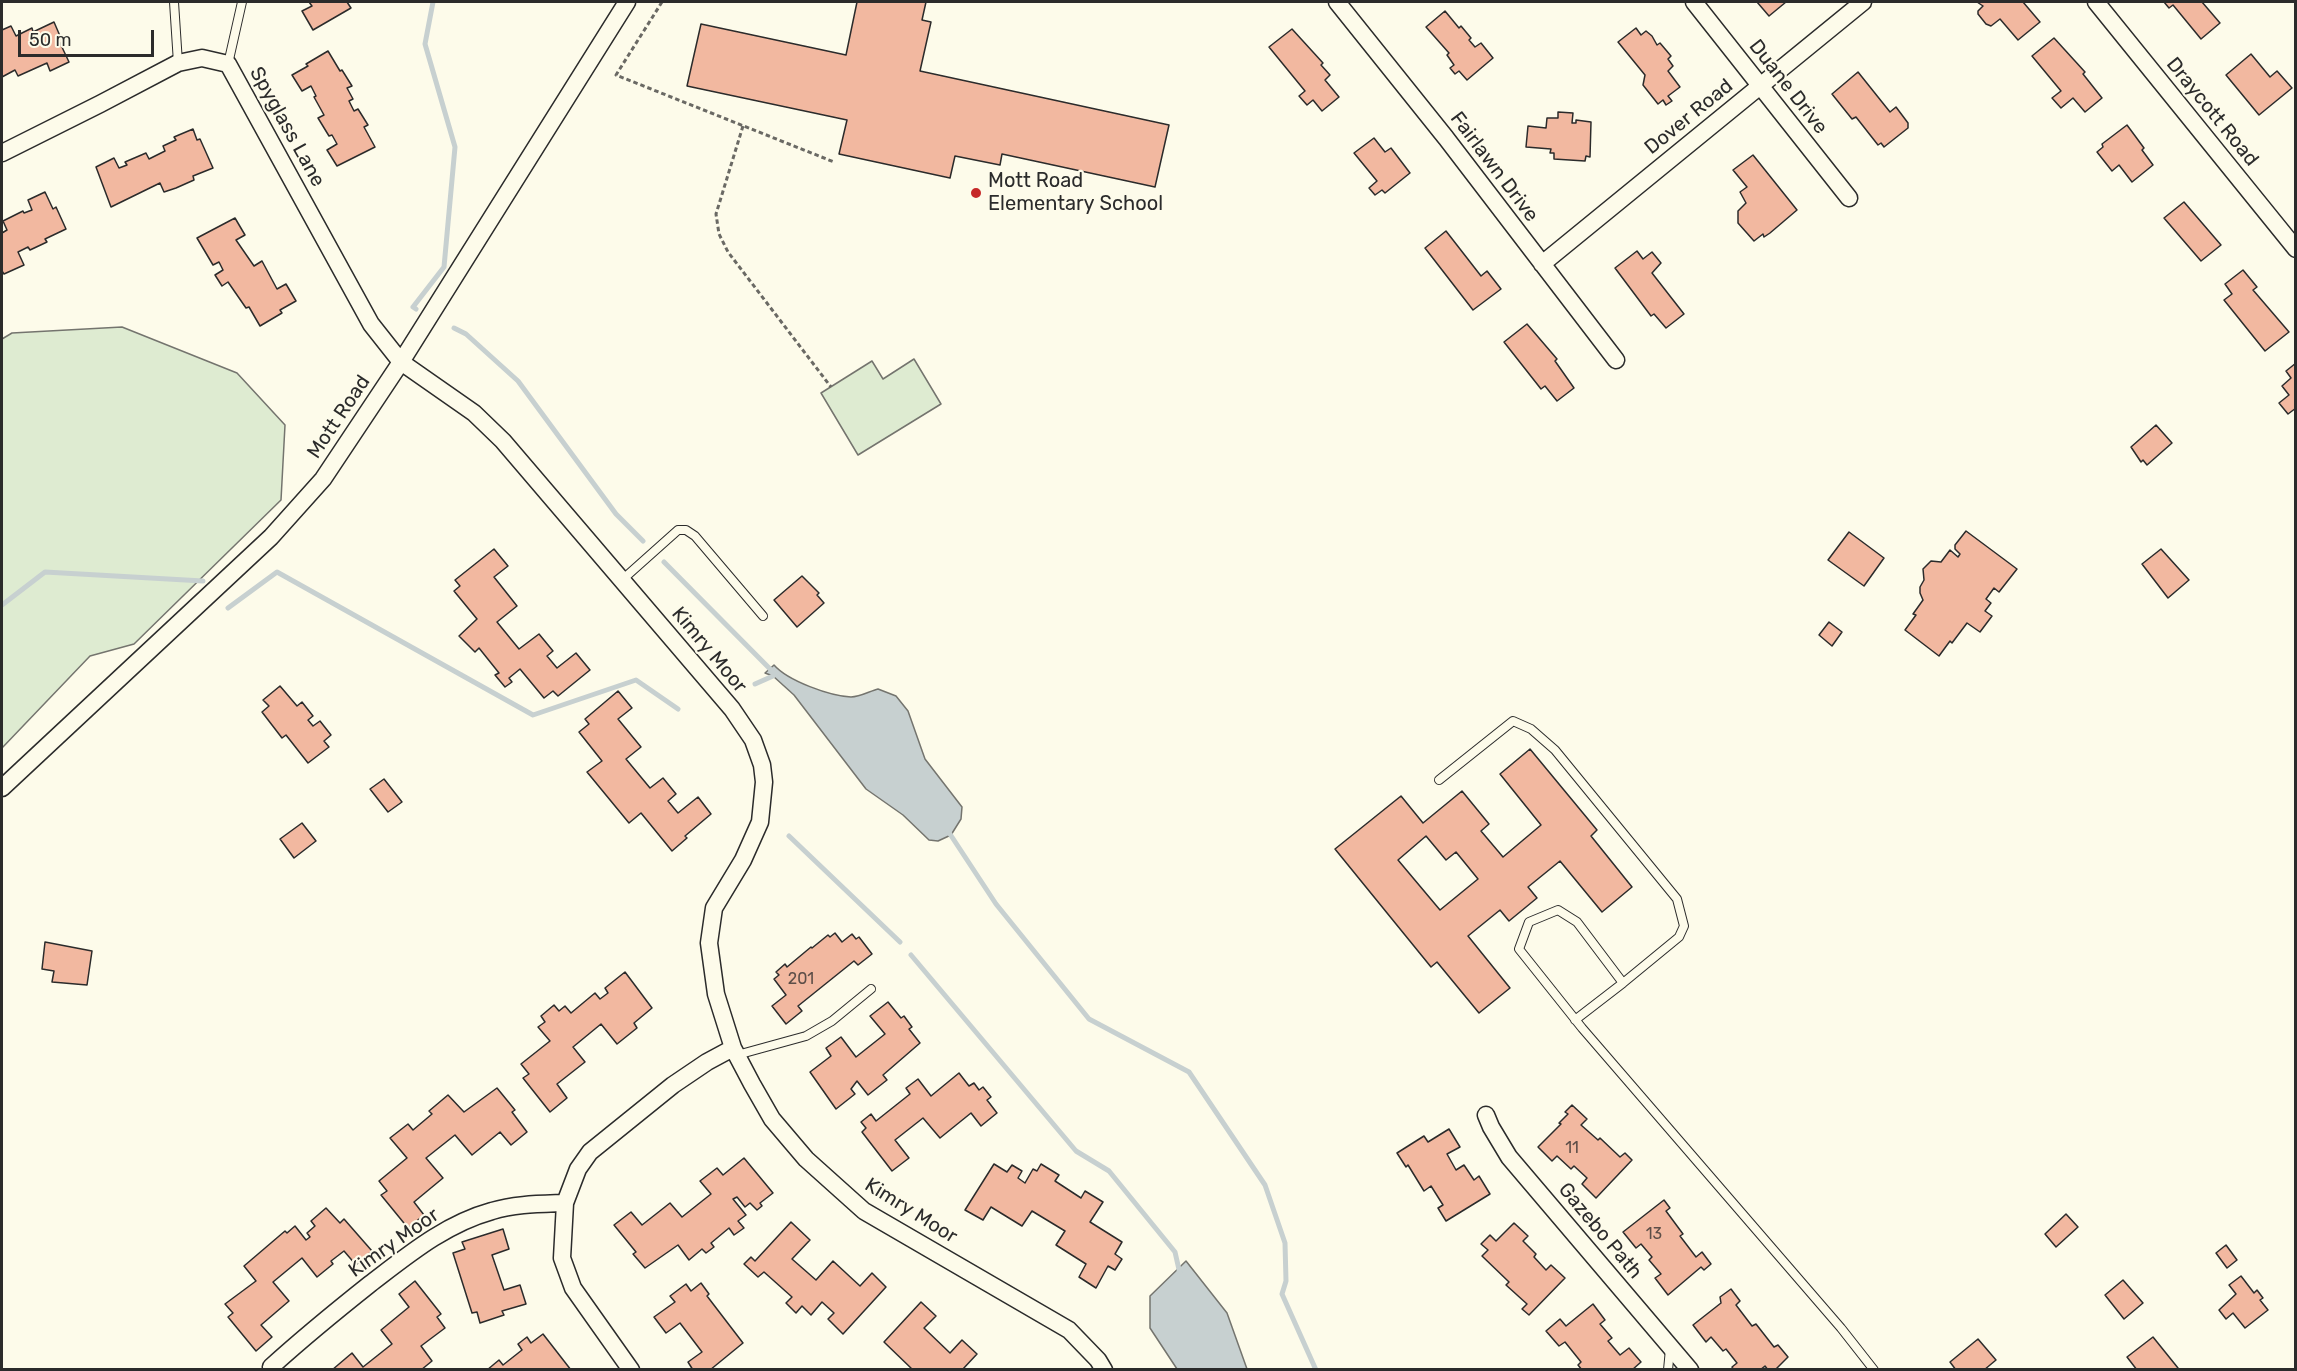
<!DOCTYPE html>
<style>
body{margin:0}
#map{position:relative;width:2297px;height:1371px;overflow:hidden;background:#fdfbea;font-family:Rubik,sans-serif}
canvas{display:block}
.frame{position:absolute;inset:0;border:3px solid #2b2b2b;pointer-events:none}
.scale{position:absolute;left:18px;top:30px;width:136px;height:27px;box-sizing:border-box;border:3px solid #2b2b2b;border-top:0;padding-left:8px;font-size:18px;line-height:21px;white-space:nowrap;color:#2b2b2b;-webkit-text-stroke:4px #fdfbea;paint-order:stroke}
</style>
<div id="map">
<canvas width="2297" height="1371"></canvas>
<div class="frame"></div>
<div class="scale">50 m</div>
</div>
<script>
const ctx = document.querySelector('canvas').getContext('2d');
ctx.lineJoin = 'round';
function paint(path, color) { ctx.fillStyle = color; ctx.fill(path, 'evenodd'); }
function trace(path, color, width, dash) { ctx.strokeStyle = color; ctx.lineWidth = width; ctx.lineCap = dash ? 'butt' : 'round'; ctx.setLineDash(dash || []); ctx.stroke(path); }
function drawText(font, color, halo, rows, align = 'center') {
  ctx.font = font + ' Rubik,sans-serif'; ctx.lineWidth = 4.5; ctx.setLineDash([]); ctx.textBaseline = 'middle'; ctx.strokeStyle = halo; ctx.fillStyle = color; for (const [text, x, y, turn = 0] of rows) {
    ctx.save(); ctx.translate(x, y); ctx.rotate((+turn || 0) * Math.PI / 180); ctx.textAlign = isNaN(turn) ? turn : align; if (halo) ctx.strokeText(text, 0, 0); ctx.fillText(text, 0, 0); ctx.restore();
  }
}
const green = new Path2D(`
 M 122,327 L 237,373 L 285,425 L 281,500 L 134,644 L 90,656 L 2,748 L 2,339 L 12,333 Z
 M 914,359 L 941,404 L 858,455 L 821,393 L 872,361 L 883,379 Z`);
paint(green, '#deebd1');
trace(green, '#74746e', 1.5);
const water = new Path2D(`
 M 774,665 C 788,681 830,696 851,697 C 860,697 870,691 878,689 L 896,696 L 908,711 L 925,759 L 962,807 L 961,819 L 951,835 L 938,841 L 929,840 L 903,815 L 866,789 L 794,695 L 773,676 L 765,673 Z
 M 1186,1261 L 1227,1313 L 1247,1369 L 1177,1369 L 1150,1328 L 1150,1296 Z`);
paint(water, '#c7d0d0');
trace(water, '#74746e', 1.5);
trace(new Path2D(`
 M 416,309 L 413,307 L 444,267 L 455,147 L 425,44 L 433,2
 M 454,328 L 466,334 L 518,381 L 616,514 L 643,541
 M 664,562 L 775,674
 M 2,605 L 45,572 L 203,581
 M 228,608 L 277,572 L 533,715 L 636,680 L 678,709
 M 755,684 L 773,676
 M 948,831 L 996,904 L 1089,1019 L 1189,1072 L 1265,1185 L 1285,1243 L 1286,1281 L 1282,1294 L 1316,1370
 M 789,836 L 900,942
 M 911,955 L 1076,1151 L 1109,1171 L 1175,1252 L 1180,1274`), '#c7d0d0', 5);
const building = new Path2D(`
 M 309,2 L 347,2 L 351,8 L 313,30 L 302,11 L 312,6 Z
 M 857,2 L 926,2 L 922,20 L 931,22 L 920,71 L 1169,125 L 1155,187 L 1002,154 L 1000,165 L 955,156 L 950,178 L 839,154 L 847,120 L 687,86 L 701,24 L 846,55 Z
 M 1757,2 L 1786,2 L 1769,16 Z
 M 1977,2 L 2023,2 L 2040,22 L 2018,40 L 2000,19 L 1991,26 L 1986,24 L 1978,14 L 1978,11 L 1983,6 Z
 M 2164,2 L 2202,2 L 2220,23 L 2201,39 L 2173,5 L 2169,8 Z
 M 1445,11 L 1459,28 L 1461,26 L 1471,38 L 1469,40 L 1475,47 L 1481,43 L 1493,58 L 1467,80 L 1459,71 L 1455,74 L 1450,68 L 1454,65 L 1447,55 L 1449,53 L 1426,27 Z
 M 54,22 L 63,43 L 60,43 L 69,62 L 50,71 L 47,63 L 18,76 L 15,70 L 2,77 L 2,30 L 11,26 L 16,36 L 32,28 L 33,32 Z
 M 1636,28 L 1641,35 L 1646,31 L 1652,36 L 1657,45 L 1660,43 L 1671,56 L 1668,59 L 1673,66 L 1668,71 L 1680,87 L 1668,96 L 1672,101 L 1666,105 L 1663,100 L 1658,104 L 1643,85 L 1645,75 L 1618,42 Z
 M 1292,29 L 1323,63 L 1321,65 L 1330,75 L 1325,80 L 1339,97 L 1322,111 L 1313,100 L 1307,105 L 1299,96 L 1305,91 L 1269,47 Z
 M 2054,38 L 2085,72 L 2083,74 L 2102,98 L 2085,112 L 2073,98 L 2061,108 L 2052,98 L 2061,91 L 2032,56 Z
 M 328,51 L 340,71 L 342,70 L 352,86 L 347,88 L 353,99 L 349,101 L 354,111 L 358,109 L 368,125 L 364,127 L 375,147 L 337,166 L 327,150 L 337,144 L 332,135 L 329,136 L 318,118 L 324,115 L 314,97 L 316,96 L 311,86 L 302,91 L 292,75 L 308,66 L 306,64 Z
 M 2251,54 L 2270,77 L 2277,71 L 2292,88 L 2259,115 L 2226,75 Z
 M 1858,72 L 1890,112 L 1896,107 L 1908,123 L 1908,128 L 1884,147 L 1881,143 L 1878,145 L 1856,117 L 1852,119 L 1832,94 Z
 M 1558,112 L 1573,113 L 1572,123 L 1576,123 L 1576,120 L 1591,122 L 1590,157 L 1586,156 L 1585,161 L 1554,159 L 1554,153 L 1550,153 L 1551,149 L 1526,147 L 1528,126 L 1546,128 L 1547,118 L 1558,118 Z
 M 2127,125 L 2144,148 L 2142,150 L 2153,165 L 2132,182 L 2119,165 L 2112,171 L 2097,152 L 2103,147 L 2102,144 Z
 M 193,129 L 197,140 L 200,139 L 213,168 L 193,176 L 194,180 L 176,188 L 164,192 L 160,183 L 111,207 L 96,167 L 114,158 L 119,168 L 127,165 L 125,162 L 146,153 L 149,159 L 165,151 L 163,146 L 176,140 L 174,137 Z
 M 1374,138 L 1385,152 L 1391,148 L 1410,173 L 1385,193 L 1382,190 L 1375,195 L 1369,188 L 1377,181 L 1354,153 Z
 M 1753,155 L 1797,210 L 1770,233 L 1764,237 L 1763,234 L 1754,241 L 1738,223 L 1738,211 L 1746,203 L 1740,192 L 1747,187 L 1733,170 Z
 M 45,192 L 53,209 L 56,207 L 66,229 L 45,239 L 47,242 L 30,250 L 28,247 L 18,252 L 24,265 L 4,274 L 2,271 L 2,233 L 7,230 L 3,221 L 23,211 L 24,213 L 32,210 L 28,200 Z
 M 2184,202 L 2221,245 L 2201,261 L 2164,218 Z
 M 235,218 L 245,235 L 236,240 L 254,266 L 262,261 L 277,289 L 286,284 L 296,301 L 280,310 L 282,313 L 260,326 L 249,307 L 246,308 L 228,282 L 222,286 L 215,275 L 223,270 L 219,262 L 213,265 L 197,238 Z
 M 1446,231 L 1481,276 L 1487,271 L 1501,289 L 1473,310 L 1425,248 Z
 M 1637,251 L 1643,259 L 1652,252 L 1661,263 L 1652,273 L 1684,314 L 1666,328 L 1654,314 L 1651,316 L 1615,268 Z
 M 2243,270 L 2257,287 L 2253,290 L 2289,332 L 2265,351 L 2224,300 L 2232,294 L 2225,284 Z
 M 1527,324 L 1557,359 L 1555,361 L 1574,388 L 1557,401 L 1545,386 L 1541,389 L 1504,342 Z
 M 2296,363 L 2296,408 L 2288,414 L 2279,403 L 2289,395 L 2282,386 L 2291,378 L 2286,371 Z
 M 2156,425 L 2172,443 L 2147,465 L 2143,460 L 2141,462 L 2131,447 Z
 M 1966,531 L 2017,569 L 1999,592 L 1994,588 L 1986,599 L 1991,603 L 1985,611 L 1992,616 L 1980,632 L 1967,623 L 1952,643 L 1950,641 L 1939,656 L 1905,630 L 1916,615 L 1913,614 L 1923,600 L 1920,593 L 1920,587 L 1924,580 L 1923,569 L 1931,561 L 1941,562 L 1950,550 L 1958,557 L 1960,554 L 1955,549 L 1955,545 Z
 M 1849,532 L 1884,558 L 1864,586 L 1828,560 Z
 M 494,549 L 508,566 L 494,577 L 517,606 L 497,622 L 519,649 L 539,634 L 553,651 L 547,656 L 557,668 L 576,653 L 590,670 L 558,696 L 553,691 L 544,698 L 520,669 L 509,678 L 512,682 L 505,687 L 495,675 L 499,673 L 479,648 L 475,652 L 459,636 L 477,619 L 454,591 L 460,586 L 455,580 Z
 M 2161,549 L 2189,580 L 2168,598 L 2142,564 Z
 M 802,576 L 819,593 L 817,595 L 824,603 L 797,627 L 774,600 Z
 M 1829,622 L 1842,632 L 1832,646 L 1819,635 Z
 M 280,686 L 297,706 L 302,702 L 313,716 L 308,720 L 313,726 L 320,721 L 331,735 L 324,741 L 329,747 L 308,763 L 286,735 L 282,738 L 262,712 L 269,706 L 263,700 Z
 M 618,691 L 632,708 L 618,719 L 641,747 L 626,759 L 650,788 L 663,778 L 676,794 L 668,801 L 678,813 L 698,797 L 711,814 L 685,836 L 687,838 L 672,851 L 641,813 L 629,823 L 587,772 L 602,761 L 579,732 L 589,724 L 585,719 Z
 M 1530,749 L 1597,830 L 1591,836 L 1632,887 L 1602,912 L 1560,861 L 1528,887 L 1537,898 L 1509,921 L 1500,910 L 1468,936 L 1510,988 L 1479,1013 L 1437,962 L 1431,967 L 1335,849 L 1401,796 L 1423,823 L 1462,791 L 1489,824 L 1481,831 L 1503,857 L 1541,825 L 1500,774 ZM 1426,836 L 1446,860 L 1456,852 L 1478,879 L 1440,910 L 1398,860 Z
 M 384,779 L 402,802 L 388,812 L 370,789 Z
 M 302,823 L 316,841 L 294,858 L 280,839 Z
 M 835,933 L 842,942 L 852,934 L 856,939 L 859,937 L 872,954 L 858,965 L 854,961 L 798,1006 L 802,1011 L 786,1024 L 772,1006 L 786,995 L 774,979 L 779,975 L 776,972 L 785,964 L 787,967 L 811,947 L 812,948 L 828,935 L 830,937 Z
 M 45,942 L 92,951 L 87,985 L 52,982 L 54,971 L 42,969 Z
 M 625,972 L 652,1008 L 634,1023 L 637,1028 L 617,1044 L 601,1024 L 573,1047 L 585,1062 L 557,1084 L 567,1098 L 550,1112 L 523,1078 L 529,1074 L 521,1064 L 550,1041 L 538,1027 L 545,1022 L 541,1016 L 554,1005 L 559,1011 L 565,1006 L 571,1013 L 595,993 L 600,999 L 608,993 L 605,988 Z
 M 888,1002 L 901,1018 L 904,1016 L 912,1027 L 909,1029 L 920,1043 L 883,1075 L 887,1080 L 868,1095 L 857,1081 L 851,1089 L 855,1094 L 836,1109 L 810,1072 L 831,1056 L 826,1048 L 841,1037 L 856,1057 L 885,1034 L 870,1016 Z
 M 959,1073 L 969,1086 L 974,1083 L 979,1090 L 983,1087 L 991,1097 L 987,1100 L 997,1113 L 981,1126 L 971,1113 L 940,1138 L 923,1118 L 895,1140 L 909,1158 L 892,1171 L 862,1132 L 866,1128 L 861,1122 L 871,1114 L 876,1121 L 910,1094 L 906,1088 L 918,1079 L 931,1096 Z
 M 497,1088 L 515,1110 L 512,1112 L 527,1132 L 511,1145 L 500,1132 L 472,1155 L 455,1135 L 426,1158 L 443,1178 L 414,1202 L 424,1215 L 408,1228 L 381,1195 L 387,1191 L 379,1181 L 407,1158 L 390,1138 L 408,1124 L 413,1130 L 432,1114 L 429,1111 L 448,1095 L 464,1112 Z
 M 1572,1105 L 1587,1119 L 1581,1125 L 1598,1140 L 1600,1138 L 1620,1157 L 1625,1153 L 1632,1160 L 1596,1198 L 1582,1184 L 1587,1178 L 1574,1166 L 1571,1169 L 1557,1156 L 1552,1161 L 1538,1147 L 1561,1124 L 1559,1123 L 1568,1114 L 1565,1112 Z
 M 1449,1129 L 1460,1147 L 1447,1154 L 1456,1170 L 1464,1165 L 1474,1180 L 1479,1176 L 1490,1194 L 1446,1221 L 1438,1208 L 1443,1205 L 1431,1186 L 1424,1191 L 1408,1165 L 1406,1167 L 1397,1153 L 1424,1136 L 1428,1142 Z
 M 744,1158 L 773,1193 L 760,1203 L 762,1206 L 757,1210 L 750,1203 L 745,1207 L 737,1197 L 733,1199 L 746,1215 L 738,1221 L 744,1228 L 734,1235 L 729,1228 L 711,1243 L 714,1247 L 706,1253 L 702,1249 L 689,1260 L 678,1245 L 645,1268 L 633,1254 L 636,1252 L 614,1225 L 631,1212 L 642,1225 L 670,1203 L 682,1217 L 711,1194 L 700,1181 L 717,1168 L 723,1175 Z
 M 994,1164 L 1007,1172 L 1012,1165 L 1022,1171 L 1018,1178 L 1025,1183 L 1033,1169 L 1037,1171 L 1041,1164 L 1059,1175 L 1055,1181 L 1081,1198 L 1085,1191 L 1103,1202 L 1090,1222 L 1122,1242 L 1115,1254 L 1122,1259 L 1115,1270 L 1108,1266 L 1096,1288 L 1079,1277 L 1086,1264 L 1056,1245 L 1065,1231 L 1032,1211 L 1022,1226 L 991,1207 L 983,1220 L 965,1210 Z
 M 1664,1200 L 1670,1208 L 1666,1211 L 1683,1234 L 1680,1236 L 1696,1257 L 1702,1252 L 1711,1264 L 1704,1270 L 1701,1267 L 1668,1295 L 1655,1278 L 1661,1274 L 1649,1260 L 1652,1257 L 1641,1244 L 1636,1248 L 1623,1232 Z
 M 326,1208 L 340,1223 L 344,1219 L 372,1251 L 356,1265 L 344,1251 L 331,1261 L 333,1264 L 317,1277 L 302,1258 L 273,1282 L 289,1301 L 261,1325 L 272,1337 L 256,1351 L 228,1317 L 233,1313 L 225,1304 L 256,1281 L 244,1266 L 285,1231 L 287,1233 L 295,1226 L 306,1240 L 310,1237 L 307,1233 L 315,1226 L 311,1221 Z
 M 2066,1214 L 2078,1227 L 2056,1247 L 2045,1234 Z
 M 791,1222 L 810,1240 L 792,1259 L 816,1280 L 833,1261 L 860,1286 L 872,1273 L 886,1287 L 843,1334 L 828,1319 L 834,1313 L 822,1302 L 811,1315 L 802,1306 L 796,1313 L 786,1303 L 792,1297 L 764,1272 L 758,1277 L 744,1264 L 751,1257 L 755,1261 Z
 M 1514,1223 L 1528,1236 L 1523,1241 L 1536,1254 L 1534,1257 L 1546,1270 L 1551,1265 L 1565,1278 L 1529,1315 L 1522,1309 L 1527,1304 L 1506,1285 L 1509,1282 L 1482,1256 L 1488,1250 L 1481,1244 L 1490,1235 L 1496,1241 Z
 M 503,1229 L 509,1249 L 492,1255 L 504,1290 L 520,1285 L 526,1304 L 502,1311 L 504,1315 L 480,1323 L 477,1312 L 472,1313 L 453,1253 L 465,1249 L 462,1242 Z
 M 2226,1245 L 2237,1260 L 2227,1268 L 2216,1253 Z
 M 2241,1276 L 2254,1293 L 2257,1290 L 2263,1298 L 2260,1300 L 2268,1310 L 2245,1328 L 2233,1313 L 2226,1319 L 2219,1310 L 2236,1294 L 2229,1285 Z
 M 2123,1280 L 2143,1303 L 2124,1319 L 2105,1295 Z
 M 415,1281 L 441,1314 L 437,1317 L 445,1328 L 421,1346 L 432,1361 L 421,1370 L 332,1370 L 352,1353 L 363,1367 L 392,1344 L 381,1330 L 409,1307 L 399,1294 Z
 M 701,1283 L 709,1294 L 707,1296 L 743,1343 L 710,1370 L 693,1370 L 688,1362 L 702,1352 L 680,1323 L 666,1333 L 654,1317 L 675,1302 L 670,1296 L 686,1284 L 691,1291 Z
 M 1731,1289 L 1740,1301 L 1736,1305 L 1752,1326 L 1756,1324 L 1774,1347 L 1778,1345 L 1788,1357 L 1775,1370 L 1768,1370 L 1765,1366 L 1760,1370 L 1734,1370 L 1732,1367 L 1737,1363 L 1726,1349 L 1723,1351 L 1711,1337 L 1706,1342 L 1693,1325 L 1721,1303 L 1720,1297 Z
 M 921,1302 L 936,1316 L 924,1328 L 950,1353 L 962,1340 L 977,1354 L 962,1370 L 913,1370 L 884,1342 Z
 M 1593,1304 L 1605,1320 L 1600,1324 L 1612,1338 L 1608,1341 L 1620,1355 L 1629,1348 L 1641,1362 L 1632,1370 L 1582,1370 L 1578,1365 L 1581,1362 L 1565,1342 L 1559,1346 L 1546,1331 L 1560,1319 L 1566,1326 Z
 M 543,1334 L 571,1370 L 487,1370 L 499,1360 L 503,1365 L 522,1350 L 518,1344 L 527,1337 L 531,1343 Z
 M 2153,1337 L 2178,1368 L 2177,1370 L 2137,1370 L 2127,1357 Z
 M 1978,1339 L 1996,1360 L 1984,1370 L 1956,1370 L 1950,1362 Z`);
paint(building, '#f2b8a0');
trace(building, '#2b2b2b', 1.5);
const lane = new Path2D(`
 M 174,2 L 178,63
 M 228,64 L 242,2
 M 622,580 L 678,530 L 686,530 L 695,536 L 763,616
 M 1439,780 L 1513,721 L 1531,729 L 1555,750 L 1677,899 L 1684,926 L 1679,937 L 1623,983
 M 1575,1020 L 1623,983 L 1577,922 L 1558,910 L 1529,922 L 1519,949 L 1582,1028 L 1841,1328 L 1874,1370
 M 737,1055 L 806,1036 L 832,1021 L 871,989
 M 1668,1370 L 1670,1349`);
const street = new Path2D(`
 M 1337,2 L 1446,138 L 1616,360
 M 1694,2 L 1849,198
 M 2096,2 L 2296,249
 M 2,153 L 100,104 L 178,63 L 202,58 L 228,64 L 371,324 L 401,362 L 474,413 L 503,441 L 732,709 L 753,740 L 762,765 L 764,782 L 760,822 L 743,860 L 714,908 L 709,943 L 716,994 L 733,1048 L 752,1084 L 772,1119 L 806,1159 L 864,1211 L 1069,1330 L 1098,1360 L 1104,1370
 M 1542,264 L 1863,2
 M 2,788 L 271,537 L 323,479 L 401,362 L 627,2
 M 1486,1115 L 1491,1127 L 1509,1157 L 1690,1370
 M 565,1203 L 562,1258 L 573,1288 L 631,1370
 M 271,1367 C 303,1338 336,1311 370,1284 C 408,1255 445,1224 492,1211 C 515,1204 540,1204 565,1203 L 578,1169 L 590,1152 L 673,1085 L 707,1062 L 733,1048`);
trace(lane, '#2b2b2b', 10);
trace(street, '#2b2b2b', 19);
trace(new Path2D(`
 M 662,2 L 616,75 L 834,162
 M 743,126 L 716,214 L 719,234 L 728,252 L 831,387`), '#6a6964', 3, [4.5, 3]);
trace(lane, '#fdfbea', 8);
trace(street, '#fdfbea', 16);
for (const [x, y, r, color] of [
 [976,193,6,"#c62828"]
]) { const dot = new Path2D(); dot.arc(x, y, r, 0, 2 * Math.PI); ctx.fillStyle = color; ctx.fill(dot); trace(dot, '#fdfbea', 2); }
drawText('16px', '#5d4e48', null, [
 ["201",801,979],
 ["11",1572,1148],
 ["13",1654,1234]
]);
drawText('20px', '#2b2b2b', '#fdfbea', [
 ["Duane Drive",1788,87,52],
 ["Draycott Road",2212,112,51],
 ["Dover Road",1689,117,-39],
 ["Spyglass Lane",287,127,61],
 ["Fairlawn Drive",1494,167,53],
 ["Mott Road",339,417,-56],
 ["Kimry Moor",709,650,50],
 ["Kimry Moor",911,1211,32],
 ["Gazebo Path",1600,1231,50],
 ["Kimry Moor",394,1243,-35]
]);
drawText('20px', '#2b2b2b', '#fdfbea', [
 ["Mott Road",988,181],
 ["Elementary School",988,204]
], 'left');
</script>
